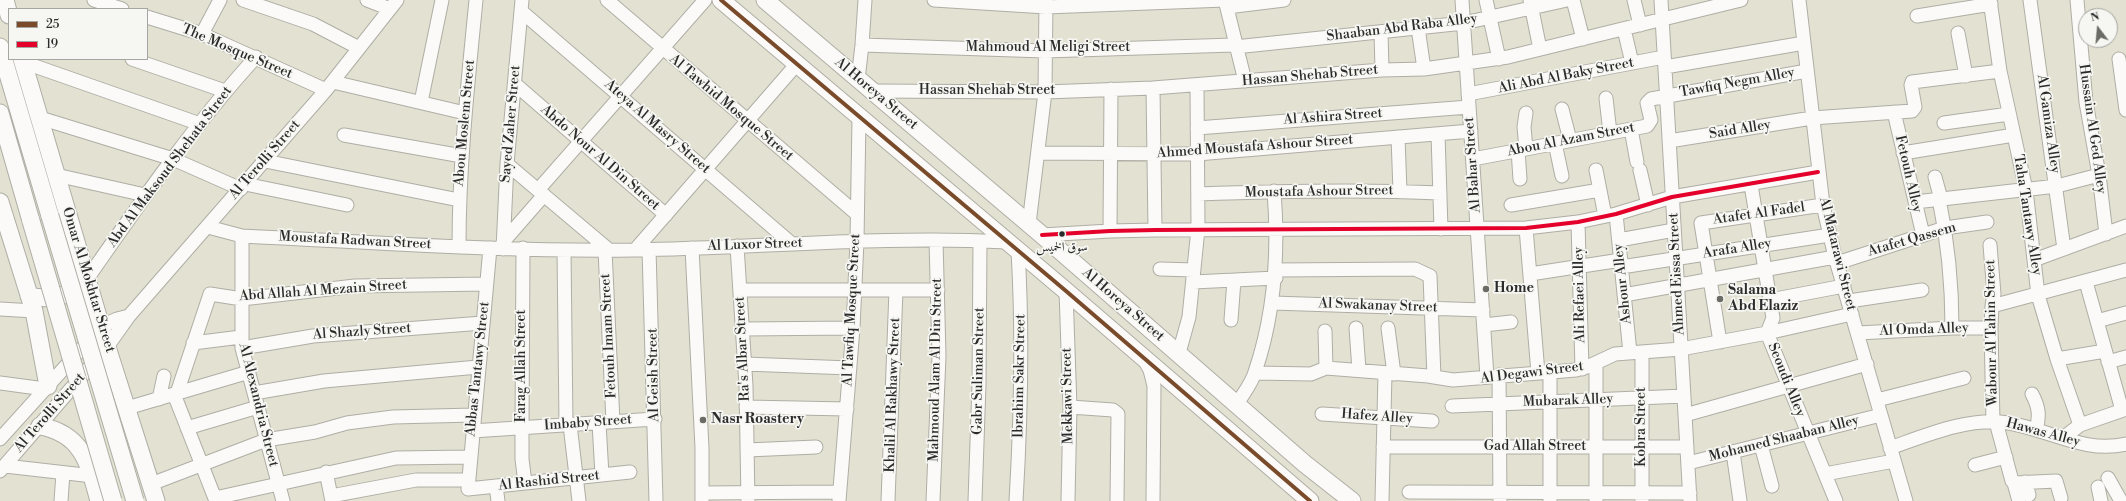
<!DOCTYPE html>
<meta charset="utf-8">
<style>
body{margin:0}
#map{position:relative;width:2126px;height:501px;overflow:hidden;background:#e3e1d2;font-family:"Libre Bodoni",serif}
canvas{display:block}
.legend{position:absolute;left:8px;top:8px;width:140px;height:52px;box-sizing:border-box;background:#f6f6f2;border:1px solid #a5a5a2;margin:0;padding:5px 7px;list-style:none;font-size:12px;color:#2b2b2b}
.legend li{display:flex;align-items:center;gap:8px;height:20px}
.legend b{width:20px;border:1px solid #a5a5a2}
.north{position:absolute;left:2078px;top:8px;width:40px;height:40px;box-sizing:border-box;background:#f6f6f2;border:1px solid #a5a5a2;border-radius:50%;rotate:344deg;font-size:11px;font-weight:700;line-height:16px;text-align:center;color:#2b2b2b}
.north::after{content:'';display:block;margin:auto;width:14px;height:18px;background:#6b6b65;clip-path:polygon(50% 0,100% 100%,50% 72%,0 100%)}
</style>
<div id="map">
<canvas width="2126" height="501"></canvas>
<ul class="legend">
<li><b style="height:5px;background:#7a4b2a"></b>25</li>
<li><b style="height:5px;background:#e4002b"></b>19</li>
</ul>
<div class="north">N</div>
</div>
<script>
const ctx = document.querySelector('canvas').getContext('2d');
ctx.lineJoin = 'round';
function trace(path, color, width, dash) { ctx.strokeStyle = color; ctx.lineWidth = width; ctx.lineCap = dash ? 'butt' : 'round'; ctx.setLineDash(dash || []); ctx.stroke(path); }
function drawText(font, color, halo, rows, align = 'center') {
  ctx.font = font + ' "Libre Bodoni",Amiri,serif'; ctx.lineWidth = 3.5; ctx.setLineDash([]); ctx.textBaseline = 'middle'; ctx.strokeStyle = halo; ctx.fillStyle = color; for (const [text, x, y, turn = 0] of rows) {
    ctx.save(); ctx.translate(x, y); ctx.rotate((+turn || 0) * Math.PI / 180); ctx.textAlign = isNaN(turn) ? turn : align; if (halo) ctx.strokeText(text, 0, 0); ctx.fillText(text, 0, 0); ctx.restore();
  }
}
const minor = new Path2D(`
 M 94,0 L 122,9
 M 243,0 L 313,24 L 359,48
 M 367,0 L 390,9
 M 607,0 L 857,214
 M 934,0 L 1046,7 L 1225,0
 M 1225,0 L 1245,81
 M 1462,0 L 1487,377
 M 1486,0 L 1499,59
 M 1530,0 L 1540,49
 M 1573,0 L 1583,39
 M 1634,0 L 1640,25
 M 1661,0 L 1690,501
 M 1799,0 L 1823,205 L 1835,257 L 1906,501
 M 1990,0 L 2000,71 L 2026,190 L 2038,295 L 2057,359 L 2080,425
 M 2030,0 L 2064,249
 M 2077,0 L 2086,102 L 2099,175 L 2106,234
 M 1227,7 L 1284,0
 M 521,11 L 792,244
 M 1917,16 L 1991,4
 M 147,17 L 202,34 L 326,90
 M 1418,28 L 1424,69
 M 1624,29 L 1632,63
 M 1381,32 L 1382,70
 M 1958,33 L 1966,76
 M 202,34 L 220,0
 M 862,45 L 1045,51 L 1234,45
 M 1235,47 L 1464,23 L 1567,0
 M 132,59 L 225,91
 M 2119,59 L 2126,110
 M 23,62 L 200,124
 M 1665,67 L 1804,43
 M 858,79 L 862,45 L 865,0
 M 333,82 L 465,113
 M 515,84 L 666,215
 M 1153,88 L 1155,230
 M 872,91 L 1045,92 L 1153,88 L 1382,70 L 1424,69 L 1508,57 L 1741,0
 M 1468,94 L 1664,57
 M 1606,98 L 1610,133
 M 421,102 L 442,0
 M 1562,109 L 1570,140
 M 1894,112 L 1923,235
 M 1526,113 L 1524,127 L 1526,149
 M 40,118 L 173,159 L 241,189
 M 1944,123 L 2009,114
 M 1197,128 L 1469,107
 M 1631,129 L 1637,162
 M 1438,134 L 1441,229
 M 344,135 L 462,156
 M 1398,137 L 1400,191
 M 1669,141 L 1812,118 L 1912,111 L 1915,107 L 1911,85 L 1912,82 L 2000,71
 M 1555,143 L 1562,176
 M 1518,150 L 1520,179
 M 1039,153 L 1197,154 L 1471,131
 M 1903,153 L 2014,135
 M 1473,159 L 1647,126 L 1651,120 L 1647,103 L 1651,99 L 1807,71
 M 265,161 L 459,200
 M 507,164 L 609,250
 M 1596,170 L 1605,216
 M 1640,170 L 1648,205
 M 56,175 L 145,195
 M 1935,177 L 1941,199
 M 245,184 L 347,205
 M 1751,185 L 1773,318 L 1767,333 L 1836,501
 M 538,190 L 705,0
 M 1198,194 C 1278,191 1359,189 1440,193
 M 1939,199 C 1948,242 1952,284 1952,328
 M 1915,202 L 2057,186 L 2099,175
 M 1511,205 L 1600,190
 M 1616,214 L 1630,353
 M 1578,222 L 1582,369
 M 1029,224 L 1045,92 L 1046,0
 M 208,227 L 242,236 C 373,242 504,252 634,250 C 759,248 883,235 1007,242
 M 1526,228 L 1538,373
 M 1110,231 L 1111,89
 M 1042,235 L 1110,231 L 1155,230 L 1526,228 L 1578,222 L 1616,214 L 1672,197 L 1818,172
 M 242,236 L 242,348 L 283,501
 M 1619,240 L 1674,230
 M 503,242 L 544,195
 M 1990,245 L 1994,294 L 1992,306 L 1991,328 L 1993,422
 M 459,246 C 459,164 468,82 476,0
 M 737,246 L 746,386 L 748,501
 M 490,248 L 468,489 L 630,472
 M 523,248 L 522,428 L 522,459 L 525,483
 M 692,248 L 702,448 L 702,501
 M 503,249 L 507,164 L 522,0
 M 649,249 L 656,501
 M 564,250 L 566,425
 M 605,250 L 613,422
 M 635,250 L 796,65
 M 2034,260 L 2126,226
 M 1837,263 L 1945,228 L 1987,222
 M 1621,267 L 1830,235
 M 1160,269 L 1194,270
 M 1276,270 L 1415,269 L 1430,276 L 1434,377
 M 1530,274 L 1621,260
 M 87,279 C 140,203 193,126 256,57
 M 1193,282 L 1276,278
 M 2086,282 L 2122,410
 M 741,290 L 938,290
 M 1066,291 L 1070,407 L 1068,501
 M 1624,295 L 1835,257
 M 1770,300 L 1844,286
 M 1849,301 L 1922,290
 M 1273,303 L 1483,310
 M 1992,306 L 2126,270
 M 0,309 L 34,311
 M 1231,320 L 1234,280
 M 2097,321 L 2126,313
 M 1484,325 L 1511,322
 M 1356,328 L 1359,370
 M 1388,328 L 1394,374
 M 743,329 L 853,328
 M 1325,331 L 1326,368
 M 1858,333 L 1952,328 L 1991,328
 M 1720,342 L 1701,223 L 1823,205
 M 193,343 L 241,337
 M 242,348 L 313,336 L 483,323
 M 1642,352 L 1642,501
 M 1179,353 L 1189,317 L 1198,229 L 1197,86
 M 2057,359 L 2105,351
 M 1145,361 L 1150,370 L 1154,386 L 1153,501
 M 2108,362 L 2126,357
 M 745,364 L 850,368
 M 1255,373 L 1311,374 L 1326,368 L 1428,376 L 1453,380 L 1576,370 L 1587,367 L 1615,354 L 1681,349 L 1767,333 L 1852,314
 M 1499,375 L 1500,501
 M 0,383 L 45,389
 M 177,393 L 210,294 L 242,299 L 355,286 L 486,284
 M 254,393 L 324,381 L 478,367
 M 174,394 L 216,501
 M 2032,394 C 2039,407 2040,416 2036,430
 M 159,399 L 164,376
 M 1877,400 L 1964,378
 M 1237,404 C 1243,394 1252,383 1255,372 C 1275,313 1279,253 1274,191
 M 1452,406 L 1684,396
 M 746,407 L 847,409
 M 1070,407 L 1113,410 L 1118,414 L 1117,501
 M 127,408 L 249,372
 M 1322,414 L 1432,421
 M 1685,415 L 1867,364
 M 1996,422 L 2012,481 L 2014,483 L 2056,481 L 2061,498
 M 599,423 L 602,475
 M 570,425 L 579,501
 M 187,428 L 258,407
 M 472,431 L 655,419
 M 2063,438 L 2080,425 L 2126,409
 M 0,439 L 102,326 L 117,319 L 129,316
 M 1761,445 L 1772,486
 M 1383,447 L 1687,447
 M 1890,448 C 1927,435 1968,417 2008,423 C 2048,429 2085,454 2126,444
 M 747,450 L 816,447
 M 1733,452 L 1740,501
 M 1688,463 L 1881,415
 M 1975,465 L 2006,457
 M 5,466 L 93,476
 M 0,471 L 107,347 L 129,316 L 326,90 L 397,0
 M 326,472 L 332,501
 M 1825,474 L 1894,461
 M 2108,478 L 2121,501
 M 2025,482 L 2029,495
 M 2014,483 L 2019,501
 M 151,484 L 266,440 L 315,432 L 347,423 L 393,417 L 474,415
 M 496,486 L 498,501
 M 2098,487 L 2101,501
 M 1409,492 L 1690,493
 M 702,493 L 839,492
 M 331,496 L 416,480 L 468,480
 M 215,498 L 396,458 L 470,457
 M 61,501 L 63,473
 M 839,501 L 853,328 L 857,241 L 859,118
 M 888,501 L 896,290
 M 933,501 L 939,356 L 936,240
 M 975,501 L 979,384 L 980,241
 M 1016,501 C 1021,417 1023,335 1018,251
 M 1382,501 L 1385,373
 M 1550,501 L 1550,373
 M 1596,501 L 1596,363`);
const major = new Path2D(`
 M 5,0 L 9,15
 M 721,0 L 1066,291 L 1310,501
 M 765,0 L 1042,235 L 1305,464 L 1352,501
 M 0,47 L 50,216
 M 22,59 L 107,347 L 156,501
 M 0,113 L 31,221
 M 0,202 L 34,311 L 48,386
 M 29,296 C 49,300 69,298 84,282
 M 40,426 C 83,434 89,464 99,501`);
trace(minor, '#afaea5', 15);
trace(major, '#afaea5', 19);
trace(minor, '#fbfaf8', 13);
trace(major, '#fbfaf8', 17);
const majorBridge = new Path2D(`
 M 50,216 L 135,501
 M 31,221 L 113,501`);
trace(majorBridge, '#afaea5', 19, []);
trace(majorBridge, '#fbfaf8', 17);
trace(new Path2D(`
 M 721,0 L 1066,291 L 1310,501`), '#7a4b2a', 4);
trace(new Path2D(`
 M 1042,235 L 1110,231 L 1155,230 L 1526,228 L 1578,222 L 1616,214 L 1672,197 L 1818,172`), '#e4002b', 4);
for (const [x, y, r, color] of [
 [1062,234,3.5,"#2b2b2b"],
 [1486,289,4,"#6b6b65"],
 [1720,299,4,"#6b6b65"],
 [703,420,4,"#6b6b65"]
]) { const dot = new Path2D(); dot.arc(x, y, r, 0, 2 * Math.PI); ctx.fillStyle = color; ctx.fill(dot); trace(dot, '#f6f6f2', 1.5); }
drawText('13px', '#2b2b2b', '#f6f6f2', [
 ["سوق الخميس",1062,248]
]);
drawText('14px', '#2b2b2b', '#f6f6f2', [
 ["Shaaban Abd Raba Alley",1402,28,-7],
 ["Mahmoud Al Meligi Street",1048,48],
 ["The Mosque Street",237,52,23],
 ["Hassan Shehab Street",1310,76,-5],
 ["Ali Abd Al Baky Street",1566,76,-11],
 ["Tawfiq Negm Alley",1737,83,-10],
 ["Hassan Shehab Street",987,91],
 ["Al Horeya Street",876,94,40],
 ["Al Tawhid Mosque Street",731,108,40],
 ["Al Ashira Street",1333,117,-4],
 ["Abou Moslem Street",465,123,-85],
 ["Sayed Zaher Street",511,124,-85],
 ["Al Gamiza Alley",2048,124,82],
 ["Ateya Al Masry Street",657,127,41],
 ["Hussain Al Ged Alley",2092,129,82],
 ["Said Alley",1740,130,-9],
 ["Abou Al Azam Street",1571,140,-11],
 ["Ahmed Moustafa Ashour Street",1255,147,-4],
 ["Abdo Nour Al Din Street",600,158,41],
 ["Al Terolli Street",265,160,-49],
 ["Al Bahar Street",1473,165,-94],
 ["Abd Al Maksoud Shehata Street",170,167,-53],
 ["Fetouh Alley",1908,174,77],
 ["Moustafa Ashour Street",1319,192,-1],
 ["Atafet Al Fadel",1759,214,-8],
 ["Taha Tantawy Alley",2027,215,81],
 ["Atafet Qassem",1912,240,-16],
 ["Moustafa Radwan Street",355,241,3],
 ["Al Luxor Street",755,245,-2],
 ["Arafa Alley",1737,249,-9],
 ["Al Matarawi Street",1837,254,76],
 ["Ahmed Eissa Street",1677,274,-93],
 ["Omar Al Mokhtar Street",88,280,73],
 ["Ashour Alley",1623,284,-96],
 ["Abd Allah Al Mezain Street",323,291,-4],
 ["Ali Refaei Alley",1580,295,-91],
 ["Al Horeya Street",1123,305,41],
 ["Al Swakanay Street",1378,306,2],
 ["Al Tawfiq Mosque Street",852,310,-87],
 ["Al Omda Alley",1924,330,-2],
 ["Al Shazly Street",362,332,-4],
 ["Wabour Al Tahin Street",1992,333,-91],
 ["Fetouh Imam Street",609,336,-93],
 ["Ra's Albar Street",743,349,-93],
 ["Farag Allah Street",522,366,-90],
 ["Abbas Tantawy Street",478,369,-84],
 ["Mahmoud Alam Al Din Street",936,370,-89],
 ["Gabr Suliman Street",979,371,-89],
 ["Al Degawi Street",1532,373,-7],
 ["Al Geish Street",654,375,-91],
 ["Ibrahim Sakr Street",1020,376,-89],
 ["Seoudi Alley",1786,380,68],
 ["Khalil Al Rakhawy Street",893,395,-88],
 ["Mekkawi Street",1068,396,-91],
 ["Mubarak Alley",1568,401,-2],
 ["Al Alexandria Street",258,405,76],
 ["Al Terolli Street",50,413,-49],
 ["Hafez Alley",1377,417,4],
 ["Imbaby Street",588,423,-4],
 ["Kobra Street",1642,427,-90],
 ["Hawas Alley",2043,433,15],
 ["Mohamed Shaaban Alley",1784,439,-14],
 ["Gad Allah Street",1535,447],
 ["Al Rashid Street",549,481,-6]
]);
drawText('bold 14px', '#2b2b2b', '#f6f6f2', [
 ["Home",1494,289],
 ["Salama",1728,291],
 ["Abd Elaziz",1728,307],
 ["Nasr Roastery",711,420]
], 'left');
</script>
